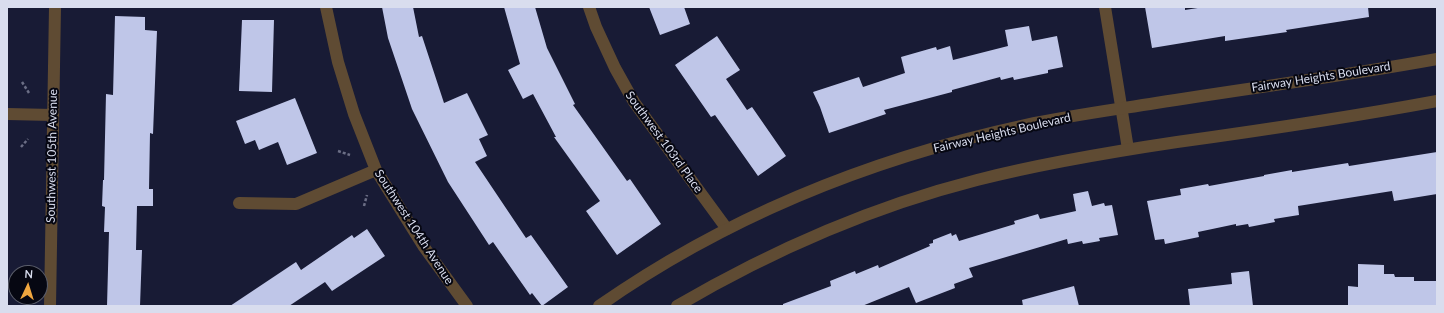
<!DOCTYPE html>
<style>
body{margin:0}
#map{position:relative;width:1444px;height:313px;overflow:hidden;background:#181b35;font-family:Lato,sans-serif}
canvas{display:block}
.frame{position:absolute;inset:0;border:8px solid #d9ddee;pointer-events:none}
.north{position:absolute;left:8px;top:265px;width:40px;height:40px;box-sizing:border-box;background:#060712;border:1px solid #5a5d6a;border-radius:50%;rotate:4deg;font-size:11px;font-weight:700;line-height:16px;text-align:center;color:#d9ddee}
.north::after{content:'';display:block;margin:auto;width:14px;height:18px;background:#f0a63f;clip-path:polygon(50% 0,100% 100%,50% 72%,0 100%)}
</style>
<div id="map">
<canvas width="1444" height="313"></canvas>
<div class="frame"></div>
<div class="north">N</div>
</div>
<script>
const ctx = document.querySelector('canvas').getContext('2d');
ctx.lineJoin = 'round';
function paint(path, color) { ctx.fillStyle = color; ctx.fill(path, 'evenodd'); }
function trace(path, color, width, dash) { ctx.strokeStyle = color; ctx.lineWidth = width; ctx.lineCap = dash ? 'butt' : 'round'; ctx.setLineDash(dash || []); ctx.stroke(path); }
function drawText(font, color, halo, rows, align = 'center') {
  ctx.font = font + ' Lato,sans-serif'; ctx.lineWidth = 4; ctx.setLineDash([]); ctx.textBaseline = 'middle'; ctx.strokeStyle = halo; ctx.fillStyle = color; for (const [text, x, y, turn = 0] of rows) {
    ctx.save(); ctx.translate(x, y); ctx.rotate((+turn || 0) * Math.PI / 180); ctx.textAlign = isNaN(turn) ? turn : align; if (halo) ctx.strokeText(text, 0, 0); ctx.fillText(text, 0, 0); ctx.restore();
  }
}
paint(new Path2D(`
 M 382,7 L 413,7 L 419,37 L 422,36 L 444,103 L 467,93 L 488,135 L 479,139 L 487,156 L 475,162 L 526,238 L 531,235 L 568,287 L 542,306 L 532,293 L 530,295 L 493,242 L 489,245 L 448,182 L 412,109 L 388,38 Z
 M 504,7 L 535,7 L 547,48 L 575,104 L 573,105 L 627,181 L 630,179 L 661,224 L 617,255 L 586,211 L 600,201 L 554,137 L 556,137 L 533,94 L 523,99 L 508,70 L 520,64 Z
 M 649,7 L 684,7 L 690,24 L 660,35 Z
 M 1145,7 L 1185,7 L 1185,10 L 1204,7 L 1368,7 L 1369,17 L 1286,30 L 1287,32 L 1225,41 L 1225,36 L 1152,48 Z
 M 115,16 L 145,17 L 145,30 L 157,31 L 153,134 L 150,133 L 149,189 L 153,189 L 153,206 L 137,206 L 136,250 L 142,250 L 140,306 L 107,306 L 109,232 L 104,232 L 105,207 L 102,206 L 103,180 L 104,180 L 106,94 L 113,95 Z
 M 242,20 L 274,20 L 272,92 L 239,91 Z
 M 1029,26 L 1032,41 L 1057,36 L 1063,67 L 1048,70 L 1048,73 L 1014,80 L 1013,77 L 1001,80 L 1000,77 L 952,90 L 952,92 L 884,110 L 886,114 L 829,133 L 820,107 L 813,92 L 859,77 L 863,87 L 905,73 L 901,57 L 936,47 L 937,50 L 950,46 L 953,60 L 1008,46 L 1005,30 Z
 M 717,36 L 740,70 L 726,79 L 747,110 L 752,107 L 786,156 L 758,176 L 715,115 L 711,117 L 675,65 Z
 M 295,98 L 317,153 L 287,165 L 278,142 L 259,150 L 255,140 L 245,144 L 236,121 Z
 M 1437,152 L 1437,194 L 1394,201 L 1392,191 L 1298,206 L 1299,215 L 1274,219 L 1275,222 L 1249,227 L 1248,224 L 1236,226 L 1236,224 L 1198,232 L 1199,237 L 1165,244 L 1164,239 L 1155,240 L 1147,201 L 1181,195 L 1180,189 L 1208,184 L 1209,186 L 1264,176 L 1264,175 L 1292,170 L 1292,172 L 1348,163 L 1349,166 Z
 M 1088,191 L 1092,206 L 1104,203 L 1105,206 L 1112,205 L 1118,235 L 1099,238 L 1100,241 L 1083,244 L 1082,241 L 1068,244 L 1067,239 L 969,268 L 973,277 L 954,284 L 955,288 L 916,303 L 909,287 L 862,306 L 783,306 L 783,304 L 831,286 L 830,281 L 855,271 L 856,274 L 878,265 L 879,268 L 930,246 L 929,244 L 933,243 L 933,240 L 951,233 L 952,236 L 956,234 L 959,241 L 1015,224 L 1014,221 L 1038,214 L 1040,219 L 1076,211 L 1073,194 Z
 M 367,229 L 385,256 L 332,291 L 325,282 L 289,306 L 230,306 L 296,262 L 301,270 L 352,235 L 354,238 Z
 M 1358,264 L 1384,265 L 1384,274 L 1394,274 L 1395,277 L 1414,277 L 1414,281 L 1437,281 L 1437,306 L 1348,306 L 1348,286 L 1358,287 Z
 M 1249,271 L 1253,306 L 1190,306 L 1188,289 L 1232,284 L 1231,273 Z
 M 1074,286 L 1079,306 L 1023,306 L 1022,300 Z`), '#bfc6e8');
trace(new Path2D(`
 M 22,82 L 29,93
 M 21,147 L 28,139
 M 338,151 L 350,155
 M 364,206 L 367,195`), '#6b6e85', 2.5, [3, 2]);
trace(new Path2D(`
 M 326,7 L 338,62 L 354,114 L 376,170 L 424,247 L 467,306
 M 589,7 L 596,27 L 615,68 L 634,102 L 727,229
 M 1105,7 L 1128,149
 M 7,114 L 53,115
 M 239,203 L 296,204 L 376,170
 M 50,306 L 55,7`), '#5f4b33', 12);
trace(new Path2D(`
 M 599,306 C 726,217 873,158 1025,125 C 1068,116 1112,110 1156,103 C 1250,88 1344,76 1437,59
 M 677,306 C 771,251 871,207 977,180 C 1043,163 1110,152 1177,142 C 1264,130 1351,117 1437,101`), '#5f4b33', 12);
drawText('12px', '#d9ddee', '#060712', [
 ["Fairway Heights Boulevard",1321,77,-9],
 ["Fairway Heights Boulevard",1002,133,-13],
 ["Southwest 103rd Place",664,142,54],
 ["Southwest 105th Avenue",52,156,-89],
 ["Southwest 104th Avenue",414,227,57]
]);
</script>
